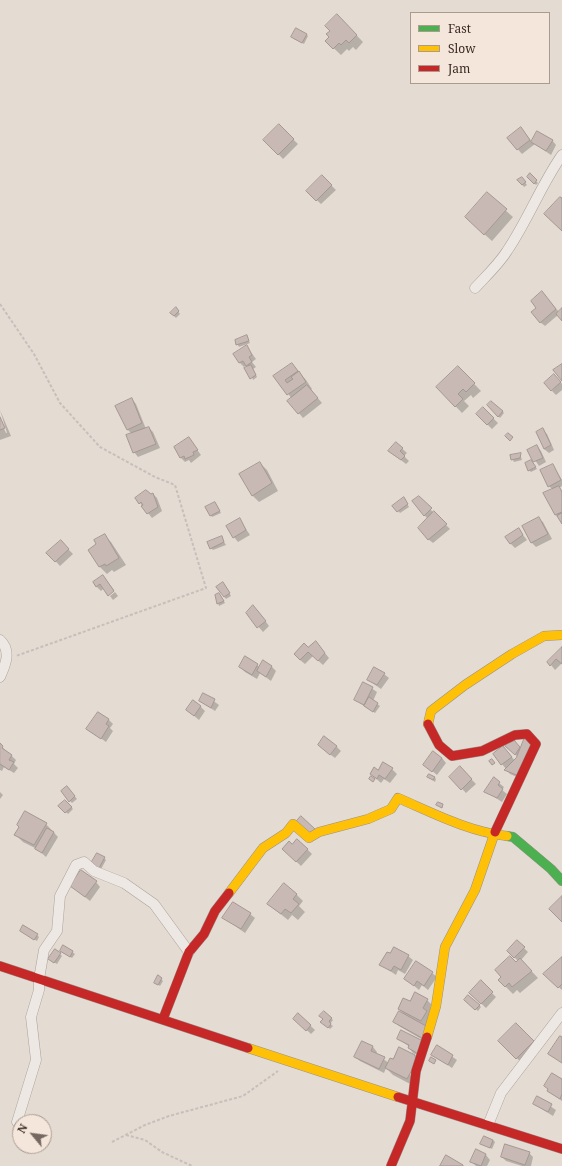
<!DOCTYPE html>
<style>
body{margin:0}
#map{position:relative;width:562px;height:1166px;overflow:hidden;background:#e4dbd3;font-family:"Noto Serif",serif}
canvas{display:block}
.legend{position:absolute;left:410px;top:12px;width:140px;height:72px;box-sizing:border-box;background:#f4e6da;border:1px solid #aa9a90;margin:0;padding:5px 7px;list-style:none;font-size:12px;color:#3a2822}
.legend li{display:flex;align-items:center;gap:8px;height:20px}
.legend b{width:20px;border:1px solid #aa9a90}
.north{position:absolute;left:12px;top:1114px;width:40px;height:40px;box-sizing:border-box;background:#f4e6da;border:1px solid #aa9a90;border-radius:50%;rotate:299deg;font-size:11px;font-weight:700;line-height:16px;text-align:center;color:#3a2822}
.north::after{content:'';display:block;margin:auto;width:14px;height:18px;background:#766760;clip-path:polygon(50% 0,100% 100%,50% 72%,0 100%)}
</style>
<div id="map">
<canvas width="562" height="1166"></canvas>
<ul class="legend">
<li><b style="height:5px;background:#4caf50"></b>Fast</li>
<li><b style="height:5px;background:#ffc107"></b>Slow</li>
<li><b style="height:5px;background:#c62828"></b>Jam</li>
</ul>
<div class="north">N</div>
</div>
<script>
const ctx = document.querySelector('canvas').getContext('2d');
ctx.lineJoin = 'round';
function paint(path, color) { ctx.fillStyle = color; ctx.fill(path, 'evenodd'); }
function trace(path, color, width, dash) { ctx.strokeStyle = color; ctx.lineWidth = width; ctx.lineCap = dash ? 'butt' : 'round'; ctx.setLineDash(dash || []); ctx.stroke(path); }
paint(new Path2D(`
 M 337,15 L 363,42 L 356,50 L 353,47 L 349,51 L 347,49 L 341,55 L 326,41 L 330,37 Z
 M 306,34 L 308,36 L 304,44 L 294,39 Z
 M 279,126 L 298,144 L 283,159 L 265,140 Z
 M 525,133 L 532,142 L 552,140 L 556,145 L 551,155 L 535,144 L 522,154 L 508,138 Z
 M 530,175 L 538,183 L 536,185 L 528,177 Z
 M 322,176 L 336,190 L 321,204 L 307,191 Z
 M 519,180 L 523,180 L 527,185 L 524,187 Z
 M 487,194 L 513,217 L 492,241 L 473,224 Z
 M 546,297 L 559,312 L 562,310 L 562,320 L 558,315 L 545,326 L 540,322 Z
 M 176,308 L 180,314 L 176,318 L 171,313 Z
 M 247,337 L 250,343 L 239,347 L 236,341 Z
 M 247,347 L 256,359 L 252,362 L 256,367 L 253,369 L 257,377 L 253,380 L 249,367 L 246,365 L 244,367 L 239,362 Z
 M 292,364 L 306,380 L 312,389 L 311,390 L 322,403 L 303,418 L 289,401 L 292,399 L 275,376 Z
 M 458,367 L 481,391 L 473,398 L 471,395 L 464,401 L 469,406 L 462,413 L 437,387 Z
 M 559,380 L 562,384 L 562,390 L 556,395 L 552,391 Z
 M 132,399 L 136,404 L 146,429 L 149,428 L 153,432 L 160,448 L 138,457 L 134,452 L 132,434 L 127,429 Z
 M 488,405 L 502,411 L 504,413 L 500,418 Z
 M 483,408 L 498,423 L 492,429 L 477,414 Z
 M 0,410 L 11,436 L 0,440 L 0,420 L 6,433 L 7,433 Z
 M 542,429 L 547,434 L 554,450 L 549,453 L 544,449 Z
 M 189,439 L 201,455 L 191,463 L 189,460 L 185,462 L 181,458 L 176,447 Z
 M 396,443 L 407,453 L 404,456 L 409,461 L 406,464 L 389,451 Z
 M 537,446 L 541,451 L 546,462 L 539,466 L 529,451 Z
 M 520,454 L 522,460 L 514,462 L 511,456 Z
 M 260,463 L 267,470 L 278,491 L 259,502 L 252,495 Z
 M 533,463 L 537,469 L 531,472 L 529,470 Z
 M 553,465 L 562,480 L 562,486 L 559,488 L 562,491 L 562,522 L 556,515 L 553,490 L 549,486 Z
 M 153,494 L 157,498 L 162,511 L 152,518 L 136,498 Z
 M 418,497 L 450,529 L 433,543 L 428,539 L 428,519 L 424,515 Z
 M 405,500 L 409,507 L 400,513 L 394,506 Z
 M 215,503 L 221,513 L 212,517 L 211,515 Z
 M 538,518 L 543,522 L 552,539 L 536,547 L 532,543 L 523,526 Z
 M 240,520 L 250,535 L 238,542 L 234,537 Z
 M 519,530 L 527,540 L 515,548 L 510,543 Z
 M 104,535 L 111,542 L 126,565 L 114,572 L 112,570 L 107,574 L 100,567 L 89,550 L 98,544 Z
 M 221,537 L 226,545 L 213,550 L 211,548 Z
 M 65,546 L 73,554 L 60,566 L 48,553 Z
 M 103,576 L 114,590 L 108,594 L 104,588 L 101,591 L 96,586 Z
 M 225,585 L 231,596 L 226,599 L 217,587 Z
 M 115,592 L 118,596 L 113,600 L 110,596 Z
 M 216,596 L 221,596 L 225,603 L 219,606 Z
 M 258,611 L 269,626 L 263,632 L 247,613 Z
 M 320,647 L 329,658 L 323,665 L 313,656 L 305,664 L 300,660 L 308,649 Z
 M 562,648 L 562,663 L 555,670 L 551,665 Z
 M 246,658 L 260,667 L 264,662 L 272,667 L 276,671 L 271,681 L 260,673 L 257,679 L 245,672 L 240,667 Z
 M 384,674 L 389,678 L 381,689 L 368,680 Z
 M 364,683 L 377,692 L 373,701 L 380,706 L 375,713 L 355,700 Z
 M 204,694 L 219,705 L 215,711 L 200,701 Z
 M 200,706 L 205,711 L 199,720 L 187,710 Z
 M 109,720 L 113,724 L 110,728 L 113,731 L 106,742 L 88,729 Z
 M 513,741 L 521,750 L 524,780 L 510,774 L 502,764 L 508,752 L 515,761 L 518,757 L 507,746 Z
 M 0,745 L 16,760 L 14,764 L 18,768 L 14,773 L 4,767 L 2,771 L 0,770 Z
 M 336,746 L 341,751 L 335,758 L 323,749 Z
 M 442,758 L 446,763 L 437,775 L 425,765 Z
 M 460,768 L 476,784 L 466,793 L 451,777 Z
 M 392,769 L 397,774 L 390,783 L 384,779 L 381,783 L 371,774 Z
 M 428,777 L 434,777 L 436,779 L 435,782 Z
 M 494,779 L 504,787 L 502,790 L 507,794 L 502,802 L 485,791 Z
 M 69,789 L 77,799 L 72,803 L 70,801 Z
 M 0,792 L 3,795 L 0,799 Z
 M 65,801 L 73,809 L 68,814 L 60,806 Z
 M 46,824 L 58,837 L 46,857 L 37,849 L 23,842 L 16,835 Z
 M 298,840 L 312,854 L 301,866 L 283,849 L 292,846 Z
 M 104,858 L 106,860 L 100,871 L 93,867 Z
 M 96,882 L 100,887 L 90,901 L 71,886 Z
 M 296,894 L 303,901 L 299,906 L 305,912 L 298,920 L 292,915 L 288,920 L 268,904 Z
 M 250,914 L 255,918 L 245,933 L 224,918 Z
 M 23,932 L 37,935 L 39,937 L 37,941 Z
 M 517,941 L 528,952 L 521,960 L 538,978 L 520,993 L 517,990 L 513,994 L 499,980 L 518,961 L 508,951 Z
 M 64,946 L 75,954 L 72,958 L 63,953 Z
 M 60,954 L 62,956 L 57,964 L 52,961 Z
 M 408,956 L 413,960 L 405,974 L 398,970 L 396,975 L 381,965 Z
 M 562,958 L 562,990 L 552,981 Z
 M 432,973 L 437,977 L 428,990 L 422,985 L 419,990 L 406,979 Z
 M 161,979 L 163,981 L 160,986 L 157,984 Z
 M 481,982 L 496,997 L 486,1008 L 470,993 Z
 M 469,996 L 481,1007 L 478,1011 L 465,1000 Z
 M 427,1000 L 431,1004 L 428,1043 L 399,1026 L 395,1022 L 405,1015 L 399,1009 L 410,1003 Z
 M 324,1012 L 333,1020 L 330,1024 L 333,1026 L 330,1029 L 322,1022 L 324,1019 Z
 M 298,1014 L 315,1030 L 311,1034 L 299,1023 Z
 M 516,1024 L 540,1049 L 524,1065 L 499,1041 Z
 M 402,1032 L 421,1057 L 413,1053 L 409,1048 L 410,1047 L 398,1039 Z
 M 362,1042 L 373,1047 L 377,1052 L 376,1054 L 389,1063 L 394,1060 L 400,1049 L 414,1086 L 393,1075 L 386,1068 L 384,1073 L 360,1061 L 355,1057 Z
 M 437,1046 L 457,1060 L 452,1068 L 432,1054 Z
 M 562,1080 L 562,1101 L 548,1091 Z
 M 538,1098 L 556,1110 L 553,1116 L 534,1104 Z
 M 493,1140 L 495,1142 L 492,1149 L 482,1144 Z
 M 529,1153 L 533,1157 L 531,1166 L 522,1166 L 506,1161 L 502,1157 Z
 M 486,1155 L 490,1160 L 487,1166 L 476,1166 L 471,1161 Z`), '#0003');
const building = new Path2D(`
 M 337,14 L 357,35 L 349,43 L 346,40 L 341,45 L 339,43 L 333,49 L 325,41 L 329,37 L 326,34 L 330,31 L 325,26 Z
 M 296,28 L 307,34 L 302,43 L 291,37 Z
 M 279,124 L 294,139 L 278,155 L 263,140 Z
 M 521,127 L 530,140 L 517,150 L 507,138 Z
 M 537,131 L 553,140 L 546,151 L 531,142 Z
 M 530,173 L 537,180 L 534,184 L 527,177 Z
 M 322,175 L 332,185 L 316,201 L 306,191 Z
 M 522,177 L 526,182 L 522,185 L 517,180 Z
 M 487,192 L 507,209 L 484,235 L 465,217 Z
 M 560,197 L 562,198 L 562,231 L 544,214 Z
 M 542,291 L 556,309 L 540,323 L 531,312 L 536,308 L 531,301 Z
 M 176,307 L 179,311 L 174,316 L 170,313 Z
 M 562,308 L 562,321 L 556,314 Z
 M 247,335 L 249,341 L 236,345 L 235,340 Z
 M 247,345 L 252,355 L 249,357 L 252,362 L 246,366 L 243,361 L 239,363 L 233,354 Z
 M 292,363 L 298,371 L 285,380 L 287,383 L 293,379 L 291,377 L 299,371 L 306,382 L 287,395 L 273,376 Z
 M 562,364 L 562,381 L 553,370 Z
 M 251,365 L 256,375 L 250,379 L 244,368 Z
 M 458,366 L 475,383 L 466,392 L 463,389 L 458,394 L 463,399 L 455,407 L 436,387 Z
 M 554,374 L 561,382 L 551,391 L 544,383 Z
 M 307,385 L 318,398 L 298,414 L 287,401 Z
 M 132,398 L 142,423 L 127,430 L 115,406 Z
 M 491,401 L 503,411 L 498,417 L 487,405 Z
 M 483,407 L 494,418 L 487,425 L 476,414 Z
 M 0,417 L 5,428 L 0,430 Z
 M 149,427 L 156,444 L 133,453 L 126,435 Z
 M 543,428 L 551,445 L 544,449 L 536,432 Z
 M 508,433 L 513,437 L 510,441 L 505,436 Z
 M 189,437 L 198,450 L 193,452 L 194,455 L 185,459 L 184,456 L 180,458 L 174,447 Z
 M 396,442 L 403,448 L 400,451 L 405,456 L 401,460 L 388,451 Z
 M 537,445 L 543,458 L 533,462 L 527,450 Z
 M 521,453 L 520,458 L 511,460 L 510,455 Z
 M 531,460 L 536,467 L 528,471 L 525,463 Z
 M 260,462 L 272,483 L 252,496 L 239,474 Z
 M 553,464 L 561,480 L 548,487 L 540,470 Z
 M 559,486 L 562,492 L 562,512 L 555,515 L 543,493 Z
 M 146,490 L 151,494 L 153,493 L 158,507 L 147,514 L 141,506 L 143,505 L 141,502 L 139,504 L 135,498 Z
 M 419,496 L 432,508 L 424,516 L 412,501 Z
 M 404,497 L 408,504 L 397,512 L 392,506 Z
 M 215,502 L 220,511 L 210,516 L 205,507 Z
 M 434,511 L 447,524 L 428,540 L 418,528 Z
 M 562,513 L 562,524 L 557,516 Z
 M 539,517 L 548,534 L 531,543 L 522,526 Z
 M 240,518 L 246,530 L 233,538 L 226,526 Z
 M 519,528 L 523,535 L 510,544 L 505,537 Z
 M 105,534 L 119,558 L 106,566 L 105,564 L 99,567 L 88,550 L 96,544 L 94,540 Z
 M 222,536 L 224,542 L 210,549 L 207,542 Z
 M 61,540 L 69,549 L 55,562 L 46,553 Z
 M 103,575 L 114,591 L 108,596 L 100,584 L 96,587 L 93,582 Z
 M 223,582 L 230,593 L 224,597 L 216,587 Z
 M 219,593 L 224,601 L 217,604 L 215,595 Z
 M 253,605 L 266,621 L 257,628 L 246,613 Z
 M 316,641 L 325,653 L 318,661 L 308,652 L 300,660 L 294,654 L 304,643 L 308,647 Z
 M 562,647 L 562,664 L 556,659 L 550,666 L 547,662 Z
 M 245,656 L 258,664 L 252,675 L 239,667 Z
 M 263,660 L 272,666 L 266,677 L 257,671 Z
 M 374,667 L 385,673 L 377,685 L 367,680 Z
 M 363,682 L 373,687 L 364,705 L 354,700 Z
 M 203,693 L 215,699 L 211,708 L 199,701 Z
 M 369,697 L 378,703 L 373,712 L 364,706 Z
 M 193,700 L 201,706 L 194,716 L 186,710 Z
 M 98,712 L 109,719 L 106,724 L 109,726 L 101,739 L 86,729 Z
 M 324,736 L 337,746 L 330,755 L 318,745 Z
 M 525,737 L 534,746 L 519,776 L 504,770 L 516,758 Z
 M 513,739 L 520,747 L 515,755 L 505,746 Z
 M 0,743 L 3,746 L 2,748 L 12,755 L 9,760 L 14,762 L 9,770 L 0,764 Z
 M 503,746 L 512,757 L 501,765 L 493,754 Z
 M 433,751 L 442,758 L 432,772 L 423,765 Z
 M 492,759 L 495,763 L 492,765 L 489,761 Z
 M 383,762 L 393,768 L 385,779 L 379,775 L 377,779 L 370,774 L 374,767 L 378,770 Z
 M 460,766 L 472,779 L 461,790 L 449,777 Z
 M 429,774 L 435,777 L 433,780 L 427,777 Z
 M 371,776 L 375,779 L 373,782 L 369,779 Z
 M 494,777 L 500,782 L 498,785 L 503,789 L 497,798 L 484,792 Z
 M 67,786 L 75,796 L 69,802 L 61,791 Z
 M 65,800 L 72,807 L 65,813 L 58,806 Z
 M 438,802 L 443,804 L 442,808 L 436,805 Z
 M 25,811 L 47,823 L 34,845 L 14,835 L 19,827 L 17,825 Z
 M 301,816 L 315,829 L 309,835 L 296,822 Z
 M 47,828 L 54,832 L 42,853 L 35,849 Z
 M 297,839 L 308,849 L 296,862 L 282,849 L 289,841 L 292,844 Z
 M 97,853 L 105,857 L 98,870 L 90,865 Z
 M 81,870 L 97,881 L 85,897 L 70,886 Z
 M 284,883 L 297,894 L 293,899 L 299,904 L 291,913 L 285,909 L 281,914 L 267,904 Z
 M 562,896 L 562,922 L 549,909 Z
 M 233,902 L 251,913 L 241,929 L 222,918 Z
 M 23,925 L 38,934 L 34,940 L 20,931 Z
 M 517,940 L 525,947 L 514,958 L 507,951 Z
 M 63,945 L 73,951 L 70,957 L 60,951 Z
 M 394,947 L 409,955 L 401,970 L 394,966 L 391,971 L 379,965 L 387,952 L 390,953 Z
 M 55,949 L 61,953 L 54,963 L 48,959 Z
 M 510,956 L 516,962 L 520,958 L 532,971 L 512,987 L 509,983 L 505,987 L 498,980 L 501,977 L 495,970 Z
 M 562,957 L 562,984 L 558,988 L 543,974 Z
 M 416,961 L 433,972 L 424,986 L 417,981 L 414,986 L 404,979 Z
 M 158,975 L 162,978 L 158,985 L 154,983 Z
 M 481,980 L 493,992 L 481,1004 L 469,993 Z
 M 415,992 L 428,999 L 423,1008 L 427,1011 L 421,1021 L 398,1009 L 403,998 L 410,1001 Z
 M 468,995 L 480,1005 L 475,1010 L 464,1000 Z
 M 324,1011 L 332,1018 L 329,1021 L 331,1024 L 328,1028 L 320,1022 L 323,1019 L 319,1016 Z
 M 399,1011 L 426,1026 L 424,1039 L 393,1022 Z
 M 298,1013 L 311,1025 L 306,1031 L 293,1019 Z
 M 516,1023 L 534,1041 L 516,1059 L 498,1041 Z
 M 401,1030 L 423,1041 L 417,1053 L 408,1048 L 409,1045 L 397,1039 Z
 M 560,1036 L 562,1037 L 562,1063 L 548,1054 Z
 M 362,1041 L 373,1046 L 371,1051 L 385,1057 L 379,1069 L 354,1057 Z
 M 437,1045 L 453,1055 L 448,1065 L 431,1055 Z
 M 399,1047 L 415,1055 L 416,1062 L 407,1079 L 385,1068 L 390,1058 L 393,1059 Z
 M 431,1057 L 436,1060 L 434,1064 L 429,1061 Z
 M 552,1073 L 562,1079 L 562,1094 L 560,1099 L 547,1091 L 548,1089 L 544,1086 Z
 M 537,1096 L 552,1104 L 548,1112 L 533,1104 Z
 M 484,1136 L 493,1140 L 490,1148 L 480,1144 Z
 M 505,1144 L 530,1152 L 525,1165 L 501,1157 Z
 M 476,1149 L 486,1154 L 481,1166 L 470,1162 Z
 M 446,1155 L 463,1165 L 463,1166 L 440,1166 Z`);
paint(building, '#c8b9b4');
trace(building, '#a59792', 1);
const street = new Path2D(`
 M 475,288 C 486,276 499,264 507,251 C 528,220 541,185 562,155
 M 0,640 C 12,651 5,666 0,677
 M 17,1122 L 36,1060 L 31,1017 L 39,990 L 39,979 L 44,950 L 57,931 L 60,896 L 76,865 L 84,862 L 94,871 L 124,883 L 154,904 L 189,952
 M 488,1125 L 501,1093 L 562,1013`);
const fast = new Path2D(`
 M 507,836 L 513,837 L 551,869 L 562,881`);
const slow = new Path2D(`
 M 428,724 L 431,711 L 465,685 L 512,654 L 544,636 L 562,635
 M 229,893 L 263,848 L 286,833 L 293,824 L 309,838 L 319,832 L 368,819 L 391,809 L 398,798 C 433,813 469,832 507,836
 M 427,1037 L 436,1006 L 445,947 L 475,890 L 495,832
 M 248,1048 L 398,1097`);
const jam = new Path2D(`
 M 428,724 L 439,745 L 452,756 L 482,751 L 515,735 L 527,734 L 536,744 L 495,832
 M 0,966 L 248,1048
 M 163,1019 L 189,952 L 204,934 L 215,911 L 229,893
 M 398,1097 L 562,1149
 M 391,1166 L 410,1121 L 416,1071 L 427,1037`);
trace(street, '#aaa19b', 11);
trace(fast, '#9a908b', 10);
trace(slow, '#9a908b', 10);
trace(jam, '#9a908b', 10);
trace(new Path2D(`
 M 0,304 L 34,354 L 60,403 L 100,447 L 155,477 L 175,485 L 206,588 L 16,656
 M 126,1135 L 145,1140 L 162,1152 L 192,1166
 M 112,1142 L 145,1125 L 169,1116 L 243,1096 L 278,1071`), '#c6bfba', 2, [3, 2]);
trace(street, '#ede8e3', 10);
trace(fast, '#4caf50', 9);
trace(slow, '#ffc107', 9);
trace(jam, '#c62828', 9);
</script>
